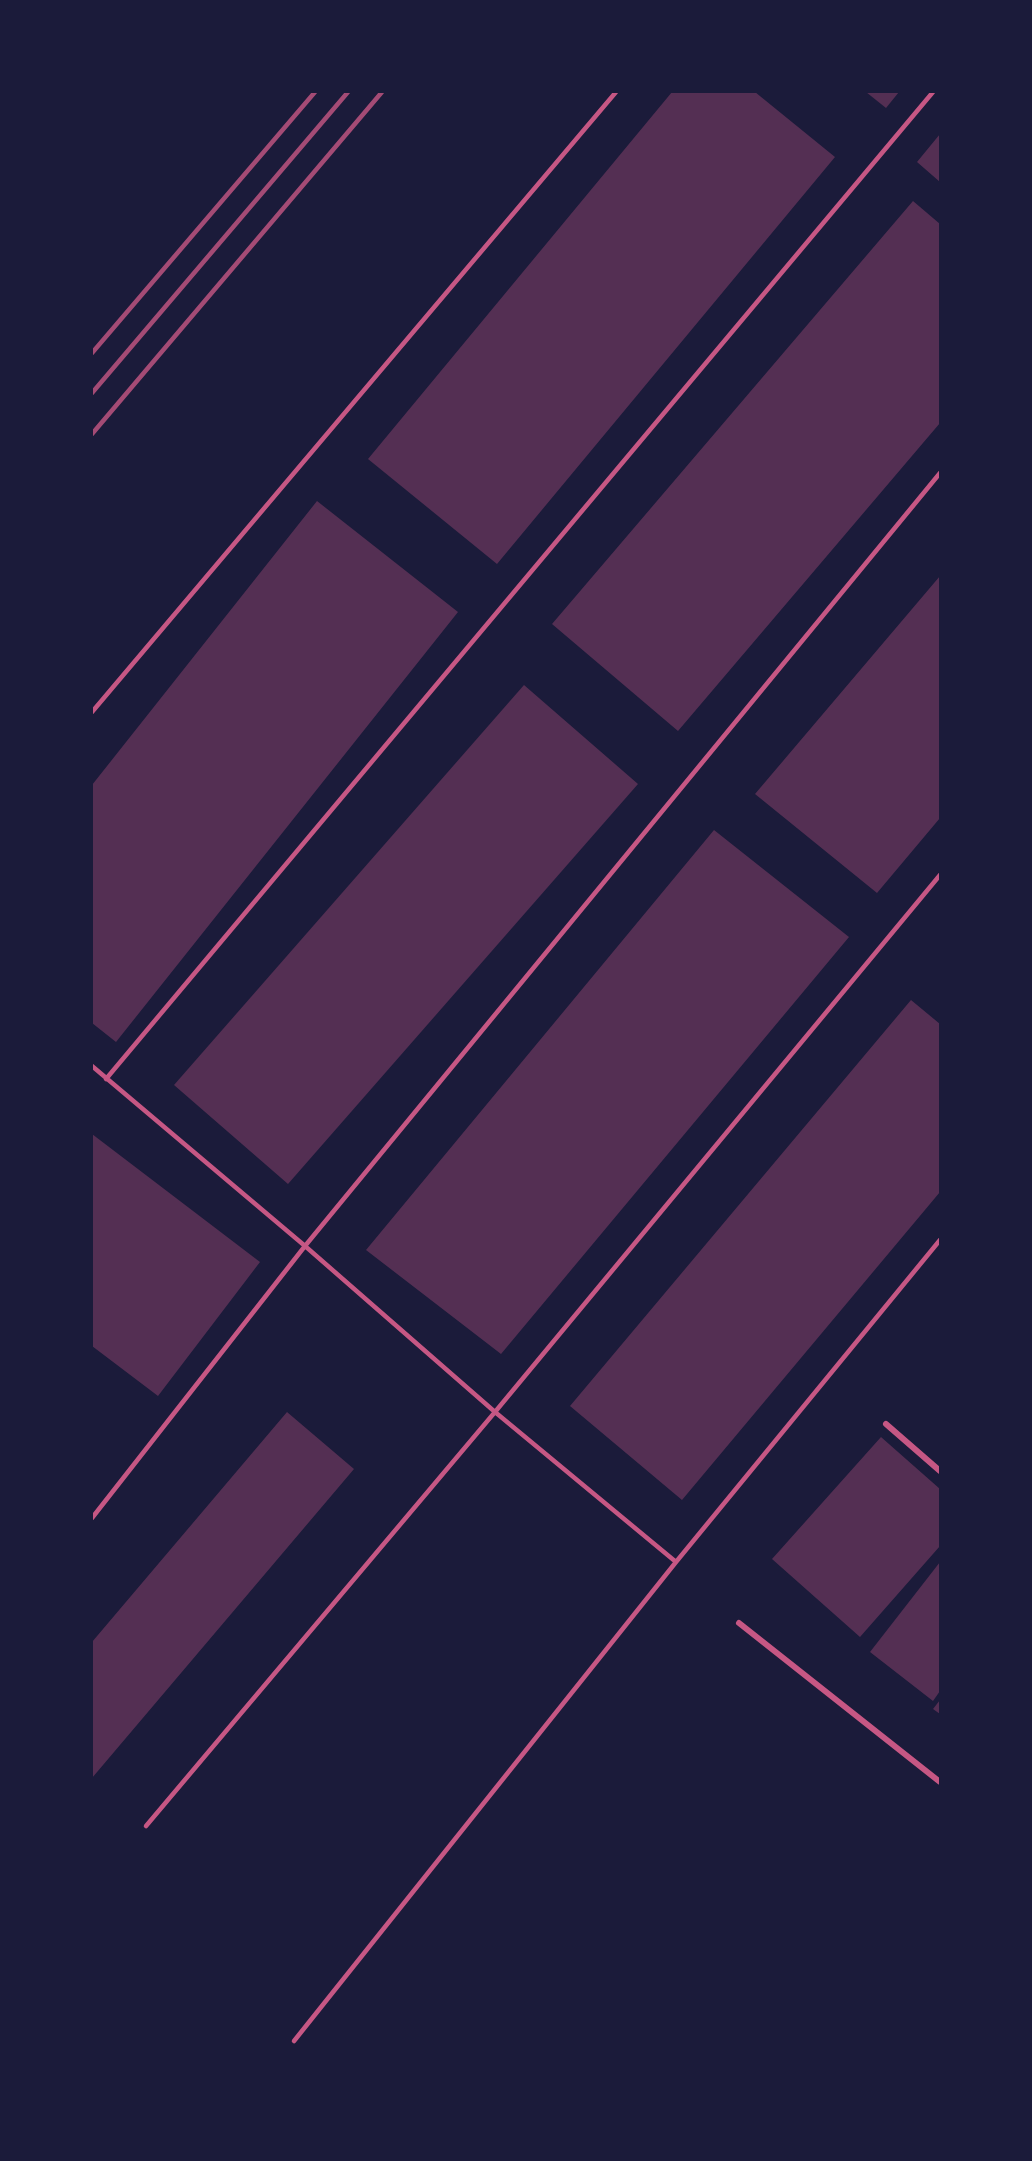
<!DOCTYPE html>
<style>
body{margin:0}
#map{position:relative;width:1032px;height:2161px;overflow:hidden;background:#1b1b3a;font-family:"Times New Roman",serif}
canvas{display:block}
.frame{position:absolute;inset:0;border:93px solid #1b1b3a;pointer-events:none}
</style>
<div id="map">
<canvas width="1032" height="2161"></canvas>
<div class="frame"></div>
</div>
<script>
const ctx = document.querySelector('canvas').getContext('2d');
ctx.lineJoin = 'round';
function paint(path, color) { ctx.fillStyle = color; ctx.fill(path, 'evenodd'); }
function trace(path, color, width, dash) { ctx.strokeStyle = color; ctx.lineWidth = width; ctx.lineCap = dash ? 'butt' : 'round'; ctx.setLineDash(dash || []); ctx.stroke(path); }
paint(new Path2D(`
 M 672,92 L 755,92 L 835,157 L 497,564 L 368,459 Z
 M 866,92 L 899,92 L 886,108 Z
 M 940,134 L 940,182 L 917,162 Z
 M 913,201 L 940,224 L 940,423 L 678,731 L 552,624 Z
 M 317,501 L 458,612 L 116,1042 L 92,1023 L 92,785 Z
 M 940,576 L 940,818 L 877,893 L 755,794 Z
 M 524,685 L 638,784 L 288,1184 L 174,1085 Z
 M 714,830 L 849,937 L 501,1354 L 366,1250 Z
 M 911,1000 L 940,1024 L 940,1192 L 682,1500 L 570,1406 Z
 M 92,1134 L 260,1262 L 158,1396 L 92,1346 Z
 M 287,1412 L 354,1469 L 92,1778 L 92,1642 Z
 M 881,1437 L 940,1489 L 940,1546 L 860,1637 L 772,1559 Z
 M 940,1562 L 940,1691 L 933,1701 L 870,1652 Z
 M 940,1700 L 940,1714 L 933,1709 Z`), '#542f53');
trace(new Path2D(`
 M 92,712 L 616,92
 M 92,1066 L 305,1246 L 495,1412 L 940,875
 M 106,1079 L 933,92
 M 92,1518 L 305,1246 L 940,473
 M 146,1826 L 495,1412 L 676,1562 L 940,1240
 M 294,2041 L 676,1562`), '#c65784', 4.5);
trace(new Path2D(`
 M 886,1424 L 940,1471
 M 739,1623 L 940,1782`), '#c65784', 6);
trace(new Path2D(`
 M 92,353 L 315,92
 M 92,393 L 348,92
 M 92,434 L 382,92`), '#a44b75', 4.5);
</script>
